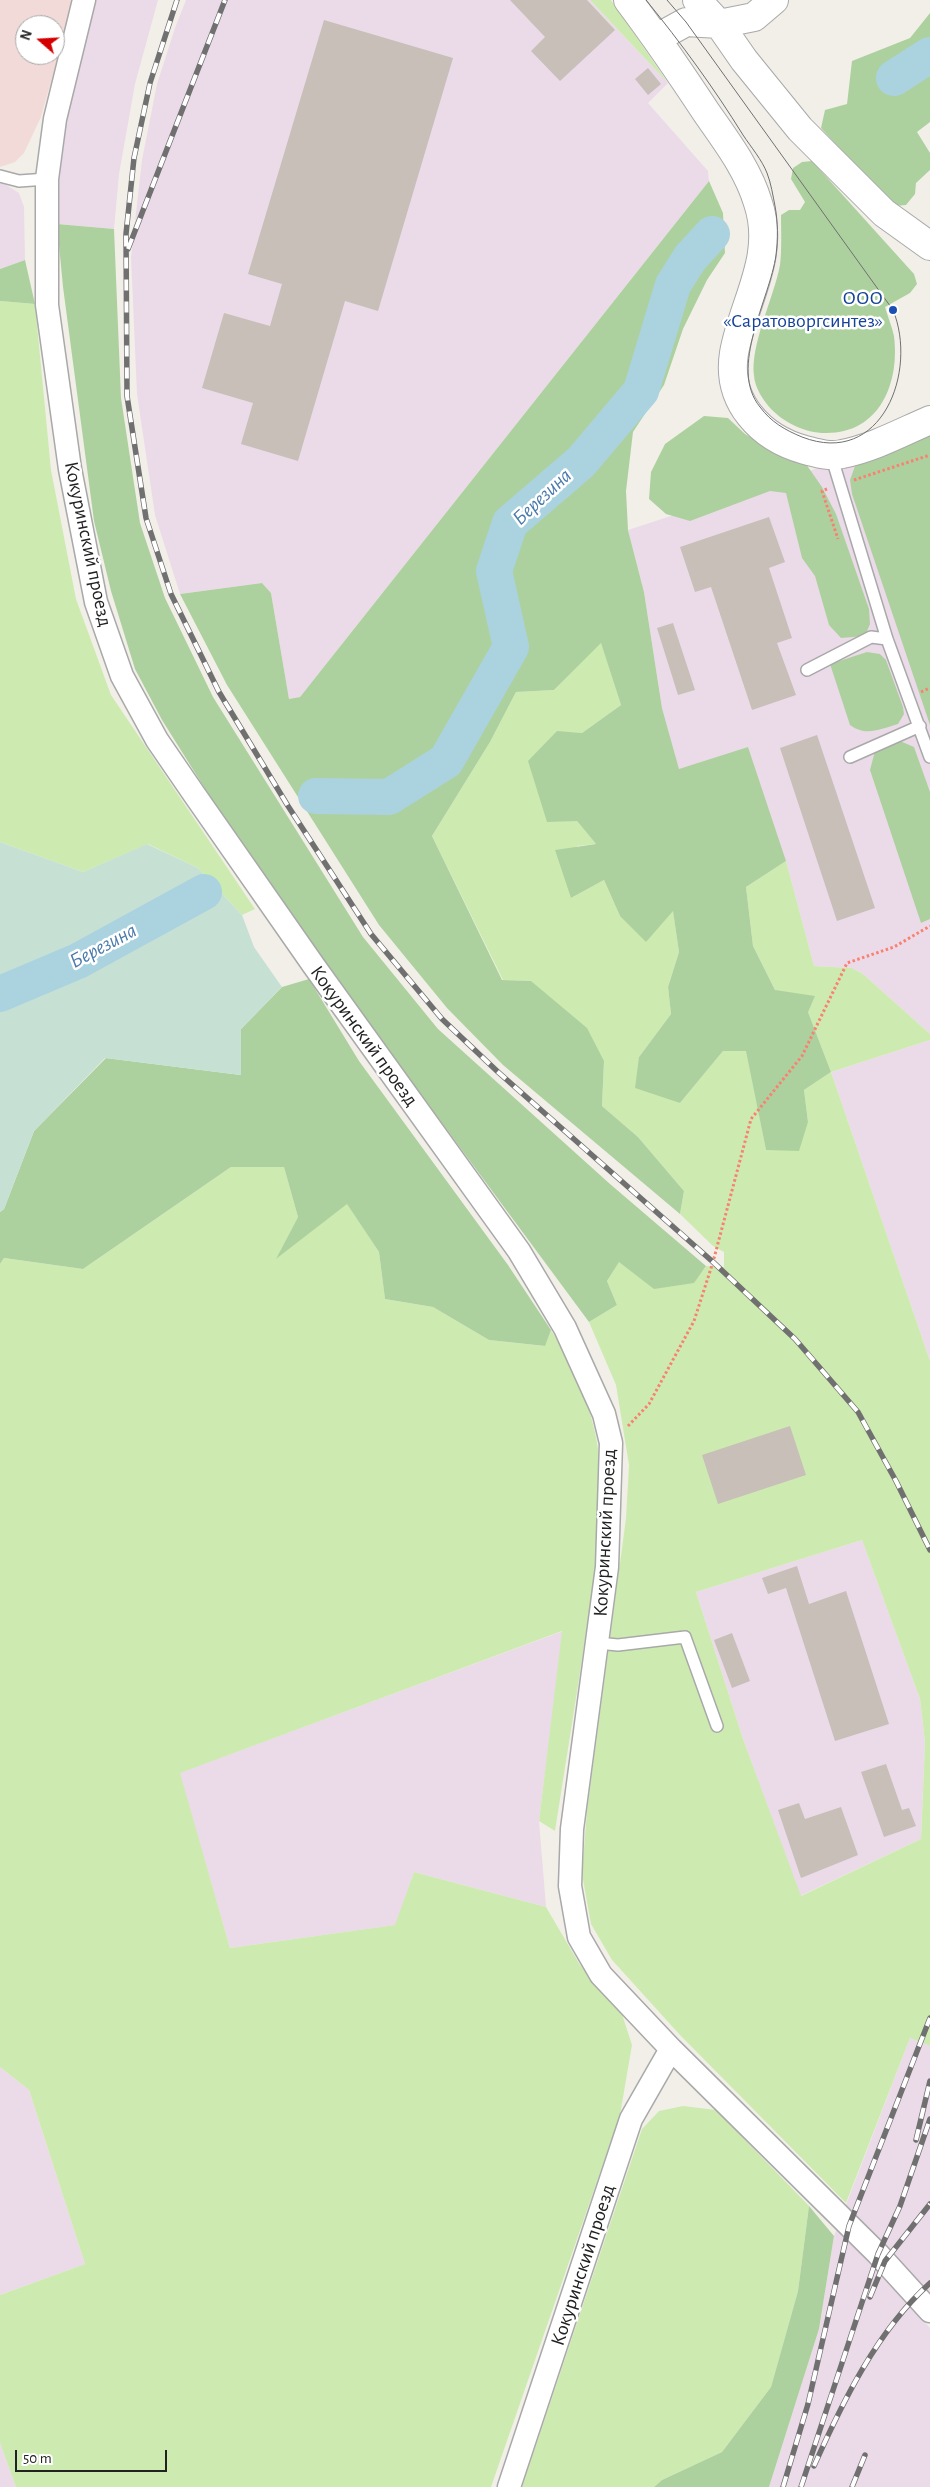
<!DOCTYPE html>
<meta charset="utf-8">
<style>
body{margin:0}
#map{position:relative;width:930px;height:2487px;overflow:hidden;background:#f2efe9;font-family:"Alegreya Sans",sans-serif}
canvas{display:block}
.north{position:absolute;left:15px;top:15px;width:50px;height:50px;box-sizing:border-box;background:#fff;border:1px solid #a7a7a7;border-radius:50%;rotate:289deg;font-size:14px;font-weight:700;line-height:20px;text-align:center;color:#222}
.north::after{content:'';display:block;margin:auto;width:18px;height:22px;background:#d40000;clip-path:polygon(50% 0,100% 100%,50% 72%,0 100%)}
.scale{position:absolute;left:15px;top:2450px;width:152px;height:22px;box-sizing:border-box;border:2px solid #222;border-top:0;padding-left:6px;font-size:15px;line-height:18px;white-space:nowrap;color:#222;-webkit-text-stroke:4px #fff;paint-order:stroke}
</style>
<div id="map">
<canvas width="930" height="2487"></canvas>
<div class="north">N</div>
<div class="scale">50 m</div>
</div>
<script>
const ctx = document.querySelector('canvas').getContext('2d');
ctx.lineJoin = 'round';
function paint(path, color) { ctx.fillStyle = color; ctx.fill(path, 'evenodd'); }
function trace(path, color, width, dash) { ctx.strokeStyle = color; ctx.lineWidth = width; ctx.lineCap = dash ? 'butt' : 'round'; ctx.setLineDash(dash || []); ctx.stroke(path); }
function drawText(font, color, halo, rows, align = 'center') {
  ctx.font = font + ' "Alegreya Sans",sans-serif'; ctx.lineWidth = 5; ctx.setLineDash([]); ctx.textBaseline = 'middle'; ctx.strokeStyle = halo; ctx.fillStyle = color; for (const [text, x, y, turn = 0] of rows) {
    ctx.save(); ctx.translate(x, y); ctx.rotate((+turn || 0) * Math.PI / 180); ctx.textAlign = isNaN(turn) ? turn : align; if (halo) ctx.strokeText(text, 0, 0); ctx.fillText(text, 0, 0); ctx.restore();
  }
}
paint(new Path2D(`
 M 0,0 L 74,0 L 41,117 L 24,153 L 15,162 L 0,167 ZM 25,25 L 55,25 L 55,55 L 25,55 Z`), '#f2dad9');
paint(new Path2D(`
 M 93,0 L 158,0 L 135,84 L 119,174 L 114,229 L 57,224 L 56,180 L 63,127 Z
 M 186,0 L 590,0 L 668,83 L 648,103 L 708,171 L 709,181 L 300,697 L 289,699 L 271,593 L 262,583 L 180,594 L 155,515 L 137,394 L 131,257 L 142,160 L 157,84 L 175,28 Z
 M 0,181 L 19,193 L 24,207 L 25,260 L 0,269 Z
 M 930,426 L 930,1034 L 863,974 L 852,968 L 814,966 L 786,861 L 679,770 L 662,708 L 644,592 L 628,530 L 858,455 Z
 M 930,1040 L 930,1361 L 831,1072 Z
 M 862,1540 L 920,1699 L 925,1742 L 921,1839 L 800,1896 L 743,1739 L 696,1592 Z
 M 563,1631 L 539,1821 L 546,1907 L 414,1872 L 396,1925 L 230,1948 L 179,1773 Z
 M 910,2038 L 930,2046 L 930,2301 L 917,2314 L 930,2328 L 930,2487 L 769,2487 L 819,2329 L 834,2236 Z
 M 0,2067 L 29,2090 L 85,2264 L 0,2295 Z
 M 0,2443 L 16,2487 L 0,2487 Z`), '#ebdbe8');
paint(new Path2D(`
 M 590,0 L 611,0 L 668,83 Z
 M 0,301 L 35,304 L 51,470 L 76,599 L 111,695 L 255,909 L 242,915 L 198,868 L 148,844 L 83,872 L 0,842 Z
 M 601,642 L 621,705 L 582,733 L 557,732 L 577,821 L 596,844 L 577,846 L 571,898 L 604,880 L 620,916 L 673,910 L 679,952 L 668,987 L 671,1014 L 639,1057 L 680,1103 L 723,1051 L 747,1051 L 766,1150 L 808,1122 L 804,1090 L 831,1072 L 808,1012 L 775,990 L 753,946 L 746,887 L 786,861 L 814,966 L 852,968 L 863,974 L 930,1034 L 930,1040 L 831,1072 L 930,1361 L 930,2046 L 910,2038 L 846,2203 L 680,2035 L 612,1960 L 591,1924 L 582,1874 L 587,1811 L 626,1518 L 629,1465 L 616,1385 L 589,1322 L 617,1305 L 607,1281 L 619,1261 L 694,1282 L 706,1266 L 724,1267 L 724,1252 L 713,1246 L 680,1214 L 684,1191 L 638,1137 L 602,1106 L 604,1061 L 531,981 L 503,980 L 432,836 L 490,742 L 516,692 L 554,690 ZM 862,1540 L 920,1699 L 925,1742 L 921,1839 L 801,1896 L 743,1739 L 696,1592 Z
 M 231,1167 L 284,1167 L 298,1217 L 277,1258 L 347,1203 L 379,1252 L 385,1299 L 433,1307 L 489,1340 L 544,1346 L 551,1330 C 574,1367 592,1406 598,1449 C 606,1500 596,1567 588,1618 C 578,1689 566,1760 555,1831 L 539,1821 L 562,1631 L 180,1773 L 230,1948 L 395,1925 L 414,1872 L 546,1907 L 580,1965 L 621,2011 L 632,2045 L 620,2115 L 491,2487 L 16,2487 L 0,2443 L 0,2295 L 85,2264 L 29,2090 L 0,2067 L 0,1264 L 4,1258 L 83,1269 Z
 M 683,2106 L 716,2110 L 809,2206 L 798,2291 L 771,2387 L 722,2452 L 662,2480 L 654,2487 L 522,2487 L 642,2129 L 659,2111 Z`), '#cdebb0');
paint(new Path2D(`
 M 930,13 L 930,122 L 917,132 L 930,153 L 930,170 L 916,183 L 915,194 L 906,205 L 895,206 L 884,197 L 821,128 L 825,110 L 847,104 L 852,61 L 910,38 Z
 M 812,161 L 914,274 L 917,284 L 910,293 L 885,307 C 888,317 892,327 894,336 C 900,384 879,434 825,433 C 805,433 785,423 771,409 C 763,400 755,388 754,376 C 750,345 774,297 780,265 C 782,249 781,231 781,215 L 789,210 L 800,210 L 805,202 L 791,179 L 793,168 L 802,162 Z
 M 709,181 L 723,213 L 725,253 L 707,280 L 683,329 L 664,385 L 633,432 L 626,491 L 628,530 L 644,592 L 662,708 L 679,769 L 748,747 L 786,861 L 746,887 L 753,946 L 775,990 L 815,996 L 808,1012 L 831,1072 L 804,1090 L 808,1122 L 799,1151 L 766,1150 L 746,1051 L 723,1051 L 680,1103 L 635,1088 L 639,1057 L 671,1014 L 668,987 L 679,952 L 673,911 L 646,942 L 620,916 L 604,880 L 571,898 L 555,850 L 596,844 L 577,821 L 547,822 L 528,761 L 557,731 L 582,733 L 621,705 L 601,643 L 554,690 L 516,692 L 490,742 L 432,836 L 502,980 L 531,981 L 587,1028 L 604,1061 L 602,1106 L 638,1137 L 684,1191 L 680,1214 L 503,1065 L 447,1008 L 379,925 L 227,685 L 180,594 L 262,583 L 271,593 L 289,699 L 300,697 Z
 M 57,224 L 114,229 L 121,398 L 140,523 L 165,598 L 213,697 L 363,937 L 438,1029 L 610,1184 L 706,1266 L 694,1283 L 654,1289 L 619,1262 L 607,1281 L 617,1305 L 589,1322 L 379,1038 L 222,816 L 162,720 L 135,669 L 111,591 L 94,521 L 63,287 Z
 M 25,260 L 35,304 L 0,301 L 0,269 Z
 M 704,416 L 728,418 L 745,434 L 771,449 L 806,464 L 822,487 L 836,514 L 869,609 L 870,624 L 865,636 L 841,638 L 829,625 L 815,576 L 802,558 L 786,493 L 770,491 L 690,521 L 666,514 L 649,499 L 651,472 L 665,444 Z
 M 930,425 L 930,725 L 852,494 L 850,480 L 856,463 Z
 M 867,652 L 880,654 L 886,660 L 903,707 L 904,714 L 898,724 C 880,729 866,737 850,725 L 830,664 Z
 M 900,741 L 914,747 L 930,792 L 930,919 L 921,923 L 870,770 L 875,751 Z
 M 309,979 L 359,1061 L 508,1265 L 551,1330 L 545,1346 L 489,1340 L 433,1307 L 385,1299 L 379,1252 L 347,1204 L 276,1259 L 298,1217 L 284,1167 L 231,1167 L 83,1269 L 4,1258 L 0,1264 L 0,1212 L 4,1209 L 34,1131 L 106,1058 L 241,1075 L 241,1029 L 282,987 Z
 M 809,2206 L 834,2236 L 819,2329 L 769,2487 L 654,2487 L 662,2480 L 722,2452 L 771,2387 L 798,2291 Z`), '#add19e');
paint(new Path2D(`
 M 0,842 L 83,872 L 147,844 L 198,868 L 242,915 L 254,947 L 282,987 L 241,1029 L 241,1075 L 105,1058 L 34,1131 L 4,1209 L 0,1212 Z`), '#c6e0d4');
trace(new Path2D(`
 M 894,78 L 930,55
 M 316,796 L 389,797 L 446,761 L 511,647 L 494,571 L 510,523 L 581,462 L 641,391 L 673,285 L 690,258 L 712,234
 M 0,994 L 78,961 L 204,892`), '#aad3df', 36);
paint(new Path2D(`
 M 510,0 L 587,0 L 615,30 L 560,81 L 531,51 L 545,37 Z
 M 324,20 L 453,58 L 378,311 L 345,301 L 298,461 L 241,444 L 253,403 L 202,388 L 224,313 L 270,326 L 282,284 L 248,274 Z
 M 648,68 L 661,84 L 648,95 L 635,79 Z
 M 769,517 L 785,562 L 769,568 L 792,638 L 777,643 L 796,695 L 752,710 L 711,587 L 695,592 L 680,547 Z
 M 673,623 L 695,690 L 678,695 L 657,628 Z
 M 817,735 L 875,908 L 837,921 L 780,748 Z
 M 790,1426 L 806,1475 L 718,1504 L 702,1455 Z
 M 797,1566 L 809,1604 L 846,1591 L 889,1724 L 835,1741 L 786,1588 L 768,1594 L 762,1578 Z
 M 732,1633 L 750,1681 L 732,1688 L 714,1640 Z
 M 886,1764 L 902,1810 L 909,1808 L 916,1826 L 884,1837 L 861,1772 Z
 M 799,1803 L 805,1819 L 841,1807 L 858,1855 L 801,1878 L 778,1810 Z`), '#c7bfb8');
const service = new Path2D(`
 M 0,176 L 19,181 L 47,179
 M 831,455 L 887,639 L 930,757
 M 807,670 L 871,637 L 887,639
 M 850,757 L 920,726
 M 598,1643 L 618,1645 L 685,1637 L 717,1726`);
const minor = new Path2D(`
 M 84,0 L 55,119 L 47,179 L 47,305 L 70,469 L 96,602 L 122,676 L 157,740 L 194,794 L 314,966 L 519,1251 L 565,1328 L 604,1414 L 611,1443 L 607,1567 L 572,1829 L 570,1886 L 579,1937 L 601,1975 L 671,2049 L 878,2254 L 930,2311
 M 509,2487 L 631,2119 L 671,2049`);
const tertiary = new Path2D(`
 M 628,0 C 655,36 681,74 706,112 C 726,141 748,169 758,203 C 776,257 743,302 734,353 C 726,402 761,438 805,450 C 817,453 829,457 842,454 C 873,448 902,432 930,420
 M 697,0 L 719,24 L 744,60 L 800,129 L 884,213 L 930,246
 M 657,38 L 686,22 L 719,24 L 754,17 L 774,0`);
trace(service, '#a9a9a9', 14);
trace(minor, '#a9a9a9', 25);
trace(tertiary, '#a9a9a9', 30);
trace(new Path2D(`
 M 854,480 L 930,455
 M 827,489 L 822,491 L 838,539
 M 921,692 L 930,688
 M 628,1426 L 649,1404 L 694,1321 L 713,1262 L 751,1119 L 802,1056 L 847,963 L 894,947 L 930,926`), '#fa8072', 3, [2.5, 2.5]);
trace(service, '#fff', 11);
trace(minor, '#fff', 22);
trace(tertiary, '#fff', 28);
trace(new Path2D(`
 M 646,0 C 681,43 714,88 743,135 C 751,147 762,160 767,173 C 771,183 773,196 775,206 C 778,222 778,239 776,255 C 770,299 728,368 760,407 C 771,422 785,430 802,437 C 882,468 918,371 893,310 L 686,22 L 667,0`), '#707070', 1);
const rail = new Path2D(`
 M 177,0 L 150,83 L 134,158 L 126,234 L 127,396 L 146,518 L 171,594 L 219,692 L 288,806 L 371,934 L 442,1019 L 498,1072 L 713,1262 L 795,1339 L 858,1412 L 896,1481 L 930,1550
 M 128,249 L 225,0
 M 916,2140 L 930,2081
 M 870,2297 L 885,2261 L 930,2204
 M 814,2466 C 843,2401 877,2331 930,2283
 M 783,2487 L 808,2404 L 849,2226 L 930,2018
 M 801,2487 L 878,2254 L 900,2206 L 930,2119
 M 852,2487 L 865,2455`);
trace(rail, '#707070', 5.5);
trace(rail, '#fff', 4, [11]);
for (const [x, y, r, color] of [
 [893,310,5,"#1a4fb4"]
]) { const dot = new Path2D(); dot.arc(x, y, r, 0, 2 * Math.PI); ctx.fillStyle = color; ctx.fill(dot); trace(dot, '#fff', 2); }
drawText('20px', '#164399', '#fff', [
 ["ООО",883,298],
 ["«Саратоворгсинтез»",883,321]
], 'right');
drawText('20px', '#222', '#fff', [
 ["Кокуринский проезд",88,544,78],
 ["Кокуринский проезд",364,1036,54],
 ["Кокуринский проезд",605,1533,-87],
 ["Кокуринский проезд",583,2265,-72]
]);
drawText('italic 21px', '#4a7aab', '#fff', [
 ["Березина",542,497,-43],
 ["Березина",103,946,-28]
]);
</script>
